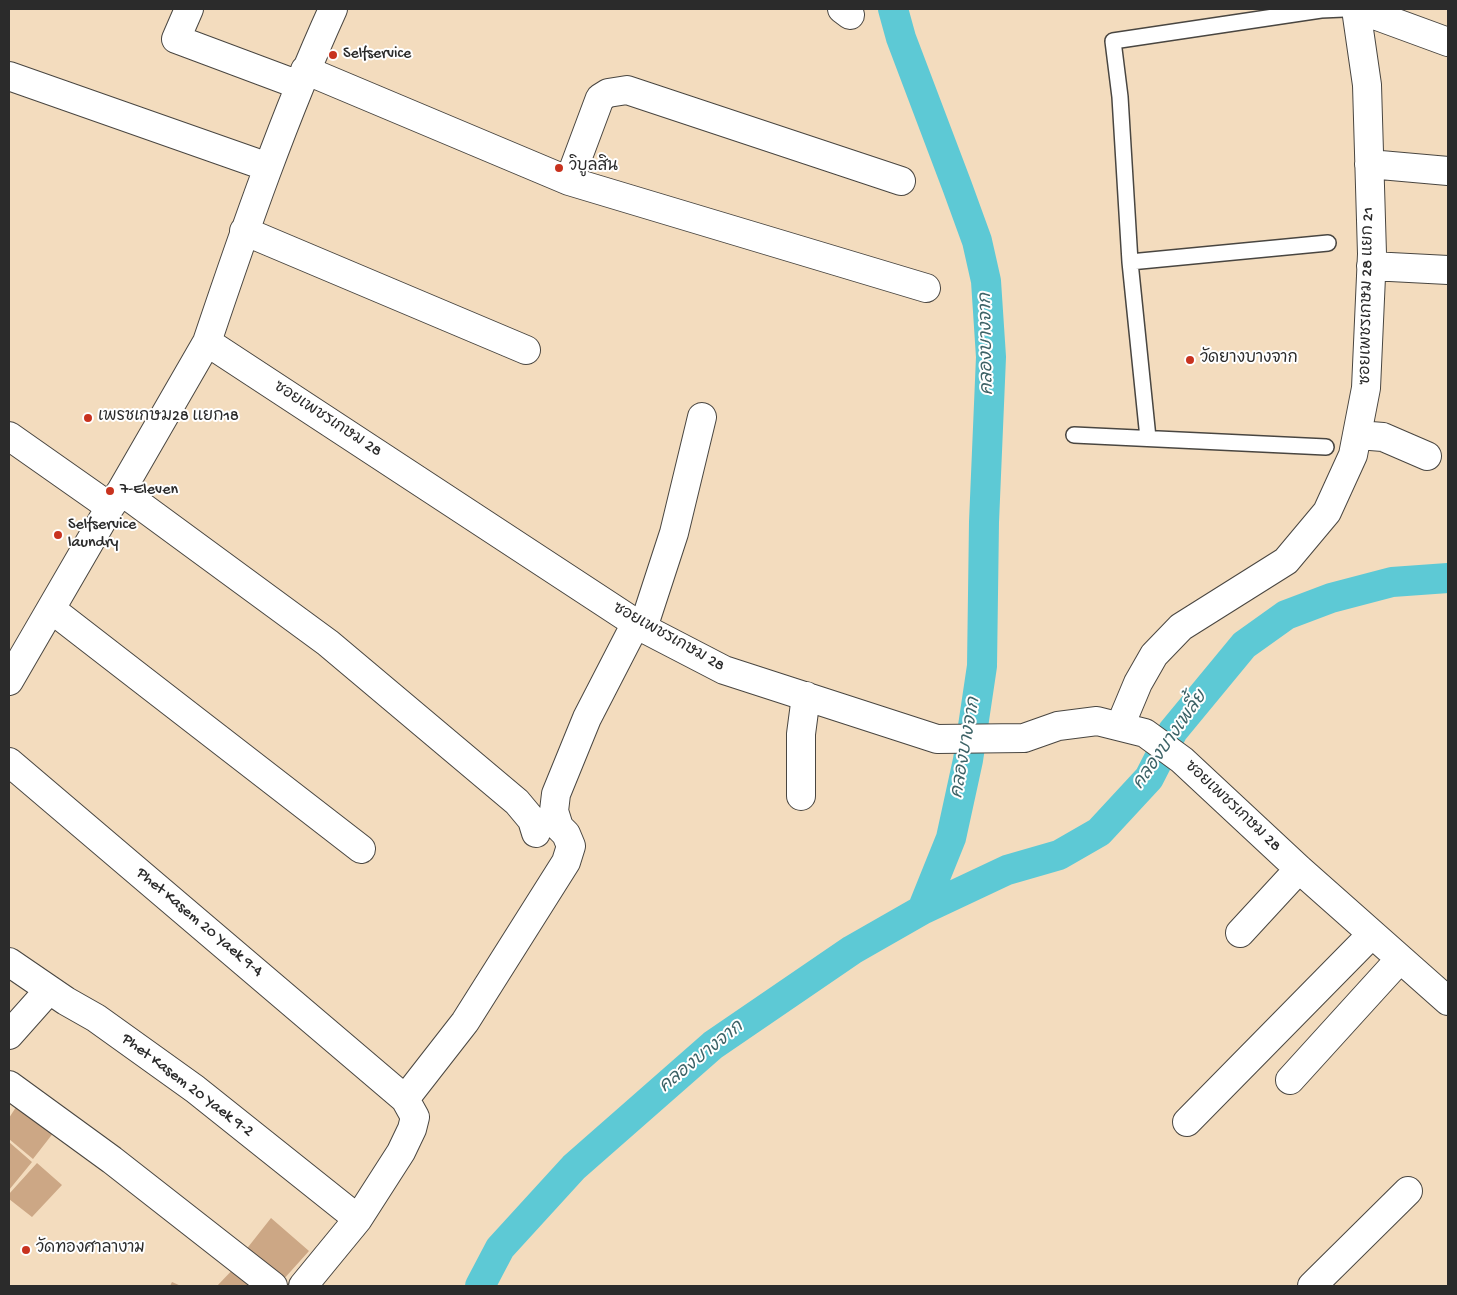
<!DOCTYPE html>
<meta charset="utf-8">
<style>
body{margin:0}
#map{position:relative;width:1457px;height:1295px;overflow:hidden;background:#f3dcbe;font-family:"Gochi Hand",sans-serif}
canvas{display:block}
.frame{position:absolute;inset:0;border:10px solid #2b2b2b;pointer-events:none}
</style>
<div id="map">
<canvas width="1457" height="1295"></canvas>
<div class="frame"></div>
</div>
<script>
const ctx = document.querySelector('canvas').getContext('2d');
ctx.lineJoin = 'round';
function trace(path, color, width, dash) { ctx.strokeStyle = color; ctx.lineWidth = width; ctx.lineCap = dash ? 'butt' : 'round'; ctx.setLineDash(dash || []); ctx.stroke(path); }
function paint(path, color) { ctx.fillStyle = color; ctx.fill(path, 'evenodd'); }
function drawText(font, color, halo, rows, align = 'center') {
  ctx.font = font + ' "Gochi Hand","Playpen Sans Thai",sans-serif'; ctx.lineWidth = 4; ctx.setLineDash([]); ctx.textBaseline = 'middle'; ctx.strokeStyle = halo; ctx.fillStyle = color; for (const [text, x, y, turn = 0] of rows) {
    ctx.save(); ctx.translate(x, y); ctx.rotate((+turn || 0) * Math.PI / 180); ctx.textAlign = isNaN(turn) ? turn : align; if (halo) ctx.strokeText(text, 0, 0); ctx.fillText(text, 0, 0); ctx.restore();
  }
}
trace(new Path2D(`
 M 922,910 L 1007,870 L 1059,855 L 1099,832 L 1149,778 L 1173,731 L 1244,645 L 1286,615 L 1331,598 L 1392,582 L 1448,578
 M 480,1286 L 500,1248 L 574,1167 L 713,1045 L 852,950 L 922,910 L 951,838 L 968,760 L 982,666 L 984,522 L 991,357 L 986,281 L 977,241 L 957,186 L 901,38 L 893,9`), '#5dc9d5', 30);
paint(new Path2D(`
 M 18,1104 L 54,1132 L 33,1159 L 9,1139 L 9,1118 Z
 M 9,1142 L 32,1162 L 9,1190 Z
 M 37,1163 L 62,1185 L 32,1217 L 9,1199 L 9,1194 Z
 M 271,1218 L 309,1251 L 282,1281 L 245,1251 Z
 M 238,1264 L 266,1286 L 217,1286 Z
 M 172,1282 L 181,1286 L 170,1286 Z`), '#cca785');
const service = new Path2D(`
 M 1130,262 L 1328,243
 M 1074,435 L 1326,447
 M 1148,438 L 1130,262 L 1120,97 L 1113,41 L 1321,10 L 1344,9`);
const minor = new Path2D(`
 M 189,9 L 176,39 L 299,85
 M 333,9 C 284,117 245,229 207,342 L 643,628 L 724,670 L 937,739 L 1024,738 L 1058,726 L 1097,721 L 1145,733 L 1182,760 L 1299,869 L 1448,1001
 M 842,9 L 850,15
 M 1358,9 L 1448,42
 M 305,70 L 569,181 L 926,288
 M 9,76 L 268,167
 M 1369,164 L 1448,171
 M 569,181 L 600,98 L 608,93 L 627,90 L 901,181
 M 244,231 L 526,350
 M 1371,266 L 1448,270
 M 1358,435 L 1383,437 L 1427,456
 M 9,436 L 110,507
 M 121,491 L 328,643 L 517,802 L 532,820 L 536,833
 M 51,609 L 361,849
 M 643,628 L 674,533 L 702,417
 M 9,681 L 110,507 L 121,491 L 207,342
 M 1120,726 L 1138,683 L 1154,655 L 1181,627 L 1286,561 L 1327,512 L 1353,455 L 1366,388 L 1372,254 L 1367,85 L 1356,9
 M 9,762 L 405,1099 L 415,1117 L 412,1129 L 401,1152 L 358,1219 L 303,1286
 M 801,796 L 801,734 L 806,696
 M 1240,933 L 1299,869
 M 9,962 L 66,1001 L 96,1018 L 195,1089 L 358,1219
 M 9,1035 L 49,990
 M 1290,1080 L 1400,959
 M 9,1085 L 112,1160 L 273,1286
 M 405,1099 L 465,1022 L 566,862 L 571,846 L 566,834 L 559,827 L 554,811 L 556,794 L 587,718 L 636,623
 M 1187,1122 L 1372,934
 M 1312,1286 L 1408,1191`);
trace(service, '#494641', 18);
trace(minor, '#494641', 30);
trace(service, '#fff', 15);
trace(minor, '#fff', 28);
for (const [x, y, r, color] of [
 [333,55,5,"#c8321e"],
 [559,168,5,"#c8321e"],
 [1190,360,5,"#c8321e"],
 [88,418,5,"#c8321e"],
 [110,491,5,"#c8321e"],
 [58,535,5,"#c8321e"],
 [26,1250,5,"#c8321e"]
]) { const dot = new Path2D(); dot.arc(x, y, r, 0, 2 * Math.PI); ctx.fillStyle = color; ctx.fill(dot); trace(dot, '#fff', 2); }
drawText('16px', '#2b2b2b', '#fff', [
 ["Selfservice",343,55],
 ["วิบูลสิน",569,168],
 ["วัดยางบางจาก",1200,360],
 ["เพรชเกษม28 แยก18",98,418],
 ["7-Eleven",120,491],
 ["Selfservice",68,526],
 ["laundry",68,544],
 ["วัดทองศาลางาม",36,1250]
], 'left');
drawText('16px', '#2b2b2b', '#fff', [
 ["ซอยเพชรเกษม 28 แยก 21",1368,296,-89],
 ["ซอยเพชรเกษม 28",327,420,33],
 ["ซอยเพชรเกษม 28",668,638,29],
 ["ซอยเพชรเกษม 28",1232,807,43],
 ["Phet Kasem 20 Yaek 9-4",199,923,40],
 ["Phet Kasem 20 Yaek 9-2",187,1086,37]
]);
drawText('italic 18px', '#3c6266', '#fff', [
 ["คลองบางจาก",988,344,-91],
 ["คลองบางเพลี้ย",1171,741,-55],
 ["คลองบางจาก",967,748,-80],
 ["คลองบางจาก",702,1058,-39]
]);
</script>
